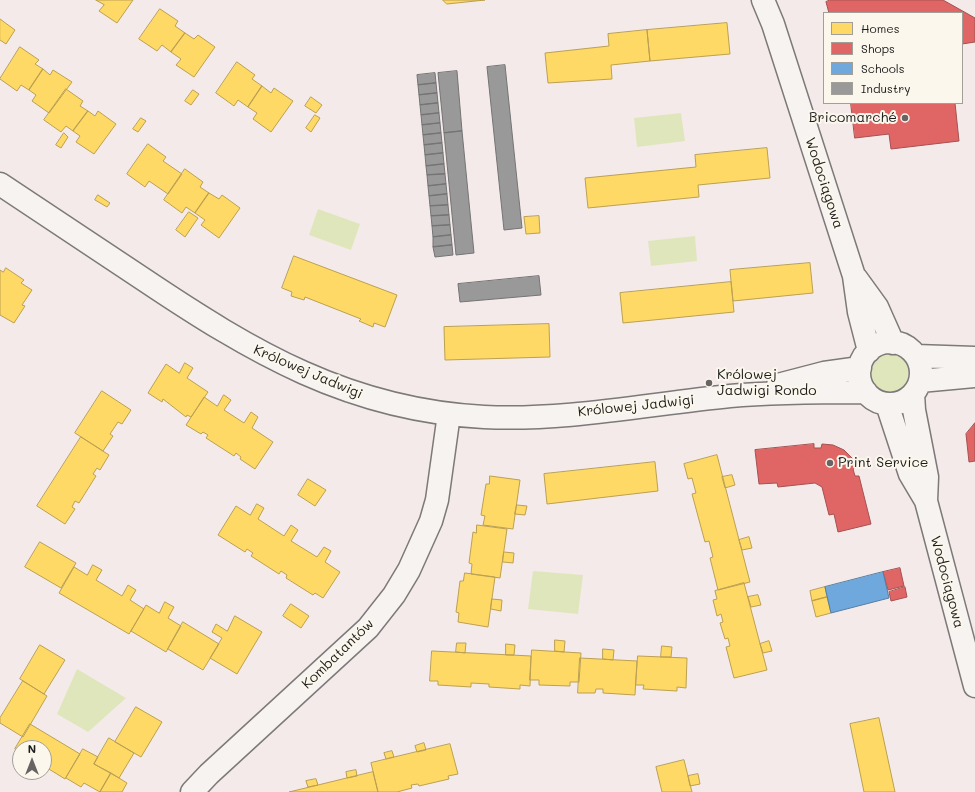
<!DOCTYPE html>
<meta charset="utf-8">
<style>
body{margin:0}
#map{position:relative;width:975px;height:792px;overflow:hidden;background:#f4eaea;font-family:Mali,sans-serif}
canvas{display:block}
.legend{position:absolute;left:823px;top:12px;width:140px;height:92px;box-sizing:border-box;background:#fbf7ec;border:1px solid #a29f99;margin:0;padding:5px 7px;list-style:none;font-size:12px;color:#1c1c1c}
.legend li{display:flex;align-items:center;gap:8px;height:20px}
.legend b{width:20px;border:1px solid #a29f99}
.north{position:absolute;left:12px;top:740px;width:40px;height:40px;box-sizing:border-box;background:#fbf7ec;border:1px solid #a29f99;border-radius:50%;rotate:0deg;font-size:11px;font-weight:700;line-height:16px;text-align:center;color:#1c1c1c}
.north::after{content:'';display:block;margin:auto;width:14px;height:18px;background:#686464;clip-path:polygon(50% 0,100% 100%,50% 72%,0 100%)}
</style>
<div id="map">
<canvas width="975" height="792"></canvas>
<ul class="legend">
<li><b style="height:11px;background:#ffd966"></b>Homes</li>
<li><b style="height:11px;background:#e06666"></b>Shops</li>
<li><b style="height:11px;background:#6fa8dc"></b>Schools</li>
<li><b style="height:11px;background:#999"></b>Industry</li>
</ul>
<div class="north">N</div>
</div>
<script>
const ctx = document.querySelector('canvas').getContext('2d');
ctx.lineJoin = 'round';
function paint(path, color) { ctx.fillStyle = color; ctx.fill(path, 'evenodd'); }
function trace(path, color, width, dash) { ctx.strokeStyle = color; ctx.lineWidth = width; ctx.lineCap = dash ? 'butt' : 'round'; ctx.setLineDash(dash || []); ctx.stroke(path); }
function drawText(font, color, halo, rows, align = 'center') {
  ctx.font = font + ' Mali,sans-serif'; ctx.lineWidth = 4; ctx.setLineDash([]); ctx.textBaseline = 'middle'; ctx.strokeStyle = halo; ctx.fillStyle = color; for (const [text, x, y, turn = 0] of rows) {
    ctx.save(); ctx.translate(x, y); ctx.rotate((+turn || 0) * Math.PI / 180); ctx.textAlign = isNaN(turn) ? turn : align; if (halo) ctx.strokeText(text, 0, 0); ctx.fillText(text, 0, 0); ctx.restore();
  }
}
paint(new Path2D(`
 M 681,113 L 685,141 L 637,147 L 634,118 Z
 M 318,209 L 360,224 L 351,250 L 309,235 Z
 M 695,236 L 697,261 L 651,266 L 648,241 Z
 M871 373a19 19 0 1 1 38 0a19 19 0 1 1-38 0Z
 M 533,571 L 583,575 L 578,614 L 528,609 Z
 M 77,669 L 126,698 L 88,732 L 57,714 Z`), '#e0e6bc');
const homes = new Path2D(`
 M 96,0 L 133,0 L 117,23 L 99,11 L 104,5 Z
 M 443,0 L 485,0 L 447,4 Z
 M 160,9 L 178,21 L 175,26 L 185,33 L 171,52 L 162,45 L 157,51 L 139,39 Z
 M 0,19 L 15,30 L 6,44 L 0,40 Z
 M 727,23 L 730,54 L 650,61 L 647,30 Z
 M 647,30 L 650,61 L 611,65 L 612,79 L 548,83 L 545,53 L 609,46 L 608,34 Z
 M 185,33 L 194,39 L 198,35 L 215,47 L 194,77 L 176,65 L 181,59 L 171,52 Z
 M 20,47 L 39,60 L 35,64 L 43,69 L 29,90 L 21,85 L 17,91 L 0,79 Z
 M 237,62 L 255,75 L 252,79 L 262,86 L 248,107 L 238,100 L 234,106 L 216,93 Z
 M 43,69 L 50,75 L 53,70 L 72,82 L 49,113 L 32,101 L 36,95 L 29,90 Z
 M 262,86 L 271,93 L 274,88 L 293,101 L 271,132 L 253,119 L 257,113 L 248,107 Z
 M 66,89 L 83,101 L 80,106 L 88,111 L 73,131 L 66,126 L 61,132 L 44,120 Z
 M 193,90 L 199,94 L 191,105 L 185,101 Z
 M 311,97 L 322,105 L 316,113 L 305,106 Z
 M 88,111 L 95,116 L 98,111 L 116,124 L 94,154 L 76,142 L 80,136 L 73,131 Z
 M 315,115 L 320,118 L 311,132 L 306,128 Z
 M 141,118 L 146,121 L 138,132 L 133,129 Z
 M 64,133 L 68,137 L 61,148 L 56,145 Z
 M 148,144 L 166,157 L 163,161 L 182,174 L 168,194 L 149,181 L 145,187 L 127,174 Z
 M 767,148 L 770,178 L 698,185 L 699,197 L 588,208 L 585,178 L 696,167 L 695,155 Z
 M 185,169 L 203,182 L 200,187 L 209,193 L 195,213 L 186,207 L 182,213 L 164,200 Z
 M 209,193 L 219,199 L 222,195 L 240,208 L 219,238 L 201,225 L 205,220 L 195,213 Z
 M 98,195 L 110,203 L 107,207 L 95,200 Z
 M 189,212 L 198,218 L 185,237 L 176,230 Z
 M 539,216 L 540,233 L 526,234 L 524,217 Z
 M 294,256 L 397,295 L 385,327 L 374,323 L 373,327 L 359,321 L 361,319 L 305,297 L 304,300 L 291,296 L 292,292 L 282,288 Z
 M 810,263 L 813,293 L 733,301 L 730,270 Z
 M 6,268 L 24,280 L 21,283 L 32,290 L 22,305 L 25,306 L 14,323 L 0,315 L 0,270 L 3,272 Z
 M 731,282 L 734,312 L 623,323 L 620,293 Z
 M 549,324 L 550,357 L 445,360 L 444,327 Z
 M 185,363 L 193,368 L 187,378 L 208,392 L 191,417 L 187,415 L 186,417 L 163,399 L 162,402 L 148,393 L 166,364 L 179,373 Z
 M 102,391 L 131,410 L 122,424 L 118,422 L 110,434 L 113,436 L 103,451 L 75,433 Z
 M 224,395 L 231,400 L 224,410 L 244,423 L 251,412 L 258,417 L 252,428 L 273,442 L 255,469 L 240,459 L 241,457 L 236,453 L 234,456 L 206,438 L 208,435 L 203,432 L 201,434 L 186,425 L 204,397 L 217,406 Z
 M 81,437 L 109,455 L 100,470 L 97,468 L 93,474 L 96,476 L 79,503 L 75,501 L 72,507 L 75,509 L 65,524 L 37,506 Z
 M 717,455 L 750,582 L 718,590 L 710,558 L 713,557 L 709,541 L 705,542 L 692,494 L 696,493 L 692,478 L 688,479 L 684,464 Z
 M 655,462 L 658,491 L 547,504 L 544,474 Z
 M 732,475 L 735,485 L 725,488 L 722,477 Z
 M 490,476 L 520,480 L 513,529 L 483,525 L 485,516 L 481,515 L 486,484 L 489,484 Z
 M 308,479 L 326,490 L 315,506 L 298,495 Z
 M 257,504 L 264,508 L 258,519 L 284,536 L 291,525 L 298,530 L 291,541 L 317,557 L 324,547 L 331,551 L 325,562 L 340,572 L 323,598 L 315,593 L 313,595 L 286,578 L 287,575 L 281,571 L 279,574 L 251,556 L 253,553 L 247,549 L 245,552 L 218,535 L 236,506 L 250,515 Z
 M 517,505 L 527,506 L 525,515 L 515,514 Z
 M 477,525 L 507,529 L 500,578 L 471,574 L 472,564 L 469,563 L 473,532 L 476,533 Z
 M 749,537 L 752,548 L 742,550 L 739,540 Z
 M 40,542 L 76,563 L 61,588 L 25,567 Z
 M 504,552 L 514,553 L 513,563 L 503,562 Z
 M 93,565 L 102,570 L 96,580 L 122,596 L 128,585 L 136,590 L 130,600 L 144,609 L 129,634 L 59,593 L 74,567 L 87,575 Z
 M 465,573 L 495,577 L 488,627 L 458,622 L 459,613 L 456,612 L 460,581 L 463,581 Z
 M 744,583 L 767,670 L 734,678 L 726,647 L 730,646 L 728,638 L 725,639 L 720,623 L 723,622 L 721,614 L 717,616 L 713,600 L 717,599 L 715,591 Z
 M 825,587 L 827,597 L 812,601 L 810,591 Z
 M 758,595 L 761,605 L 751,607 L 748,597 Z
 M 827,597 L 831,613 L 816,617 L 812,601 Z
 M 492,599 L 502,600 L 501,611 L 491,609 Z
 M 165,602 L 174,607 L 168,618 L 181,626 L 166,652 L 131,631 L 146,605 L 159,613 Z
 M 291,604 L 309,616 L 301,628 L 283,616 Z
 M 235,616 L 262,632 L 237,674 L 210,658 L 222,638 L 212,632 L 216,624 L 227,631 Z
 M 183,622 L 219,644 L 203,670 L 168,649 Z
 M 555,640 L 565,641 L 564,652 L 555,651 Z
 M 769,641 L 772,651 L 763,653 L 760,644 Z
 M 457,643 L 466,643 L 465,653 L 456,652 Z
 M 506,644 L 515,645 L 514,655 L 506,655 Z
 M 40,645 L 65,660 L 44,694 L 20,679 Z
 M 662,646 L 672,647 L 671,657 L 661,657 Z
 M 603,649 L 614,650 L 613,660 L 603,659 Z
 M 532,650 L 581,653 L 579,682 L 570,682 L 570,686 L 539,685 L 539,680 L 530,680 Z
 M 432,651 L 531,656 L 530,686 L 520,685 L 520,689 L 489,687 L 489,684 L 471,683 L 471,687 L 438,685 L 438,681 L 430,681 Z
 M 638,656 L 687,658 L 686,688 L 677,687 L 677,691 L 643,689 L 644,685 L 636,685 Z
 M 580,658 L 637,661 L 635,695 L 603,693 L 603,689 L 596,689 L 595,693 L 578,693 Z
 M 23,681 L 47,696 L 23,737 L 0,723 L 0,718 Z
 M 136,707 L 162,722 L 141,757 L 115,742 Z
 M 879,718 L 895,792 L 864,792 L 850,724 Z
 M 30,724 L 80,754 L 65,779 L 44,766 L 44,748 L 20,748 L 20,752 L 15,749 Z
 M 109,738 L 134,753 L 119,778 L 94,764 Z
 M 424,743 L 426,750 L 417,752 L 415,746 Z
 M 450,744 L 458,774 L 448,776 L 449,779 L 419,786 L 418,784 L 411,785 L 412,788 L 397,792 L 378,792 L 371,763 Z
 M 83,749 L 98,757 L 94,764 L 111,773 L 100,792 L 84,783 L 81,787 L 66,778 Z
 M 392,751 L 394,757 L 386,759 L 384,753 Z
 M 684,760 L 692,792 L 662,792 L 656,767 Z
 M 356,770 L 357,776 L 347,778 L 346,772 Z
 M 373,772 L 378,792 L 289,792 L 318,785 Z
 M 111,773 L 127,783 L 122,792 L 100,792 Z
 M 698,774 L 700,784 L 690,786 L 688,776 Z
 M 316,779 L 318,785 L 308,787 L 306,781 Z`);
paint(homes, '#ffd966');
trace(homes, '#bba050', 1);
const shops = new Path2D(`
 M 830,0 L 943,0 L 975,18 L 975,42 L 962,44 L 962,13 L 829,13 L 826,2 Z
 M 851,103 L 955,103 L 959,141 L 891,149 L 889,134 L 855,138 Z
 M 975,423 L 975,461 L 969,462 L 966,434 Z
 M 814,444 L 814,448 L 821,448 L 822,444 L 833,445 L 844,450 L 852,458 L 856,468 L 853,469 L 855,476 L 859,476 L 871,524 L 838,532 L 834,514 L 829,515 L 822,487 L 815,483 L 778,487 L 777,483 L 759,484 L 755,450 Z
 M 900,568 L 904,586 L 888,590 L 883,572 Z
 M 905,587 L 907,597 L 891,601 L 889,592 Z`);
paint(shops, '#e06666');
trace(shops, '#a55050', 1);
const schools = new Path2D(`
 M 883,572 L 889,598 L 831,613 L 825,587 Z`);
paint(schools, '#6fa8dc');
trace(schools, '#567ea2', 1);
const industry = new Path2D(`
 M 505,65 L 522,228 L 504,230 L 487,67 Z
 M 457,71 L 462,131 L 444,133 L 438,73 Z
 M 435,73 L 436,83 L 418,85 L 417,75 Z
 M 436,83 L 437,93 L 419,95 L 418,85 Z
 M 437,93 L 438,103 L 420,105 L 419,95 Z
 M 438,103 L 439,113 L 421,115 L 420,105 Z
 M 439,113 L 440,123 L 422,125 L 421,115 Z
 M 440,123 L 441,133 L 423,135 L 422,125 Z
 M 462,131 L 474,253 L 456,255 L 444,133 Z
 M 441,133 L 442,143 L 424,145 L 423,135 Z
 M 442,143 L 443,153 L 425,155 L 424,145 Z
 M 443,153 L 444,164 L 426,166 L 425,155 Z
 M 444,164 L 445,174 L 427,175 L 426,166 Z
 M 445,174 L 446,184 L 428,186 L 427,175 Z
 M 446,184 L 447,194 L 429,196 L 428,186 Z
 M 447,194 L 448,205 L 430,206 L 429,196 Z
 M 448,205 L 449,215 L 431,216 L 430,206 Z
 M 449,215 L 450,225 L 432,226 L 431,216 Z
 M 450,225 L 451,235 L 433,237 L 432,226 Z
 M 451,235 L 452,245 L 433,247 L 433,237 Z
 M 452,245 L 453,255 L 435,257 L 433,247 Z
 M 539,276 L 541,295 L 460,302 L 458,284 Z`);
paint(industry, '#999');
trace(industry, '#747474', 1);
const street = new Path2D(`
 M 763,0 L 773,24 L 854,276 L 859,312 L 869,351
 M 0,184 C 48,216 96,248 143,279 C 252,352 349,410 484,417 C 566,421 649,404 730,396 C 775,392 821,392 866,392
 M 856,278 L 877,307 L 893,343
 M859 373a31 31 0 1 1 62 0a31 31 0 1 1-62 0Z
 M 916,356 L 975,358
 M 920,381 L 975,376
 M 778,385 L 824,373 L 860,368
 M 913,394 L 914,410 L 927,477 L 926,501 L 975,686
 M 887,404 L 910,474 L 926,501
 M 192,792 L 209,774 L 368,628 L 394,595 L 409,570 L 431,521 L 437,500 L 449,414`);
trace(street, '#7d7979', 25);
trace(street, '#f6f3f0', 22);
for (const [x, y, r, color] of [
 [905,118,4,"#686464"],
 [709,383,4,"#686464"],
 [830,463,4,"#686464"]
]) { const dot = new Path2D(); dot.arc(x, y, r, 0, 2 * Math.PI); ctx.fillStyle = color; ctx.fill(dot); trace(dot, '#fbf7ec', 1.5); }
drawText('14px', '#1c1c1c', '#fbf7ec', [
 ["Bricomarché",897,118,"right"],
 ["Królowej",717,375],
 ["Jadwigi Rondo",717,391],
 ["Print Service",838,463]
], 'left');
drawText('14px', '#1c1c1c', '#fbf7ec', [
 ["Wodociągowa",824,183,72],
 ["Królowej Jadwigi",308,372,23],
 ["Królowej Jadwigi",636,406,-6],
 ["Wodociągowa",947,582,75],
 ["Kombatantów",338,654,-44]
]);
</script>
